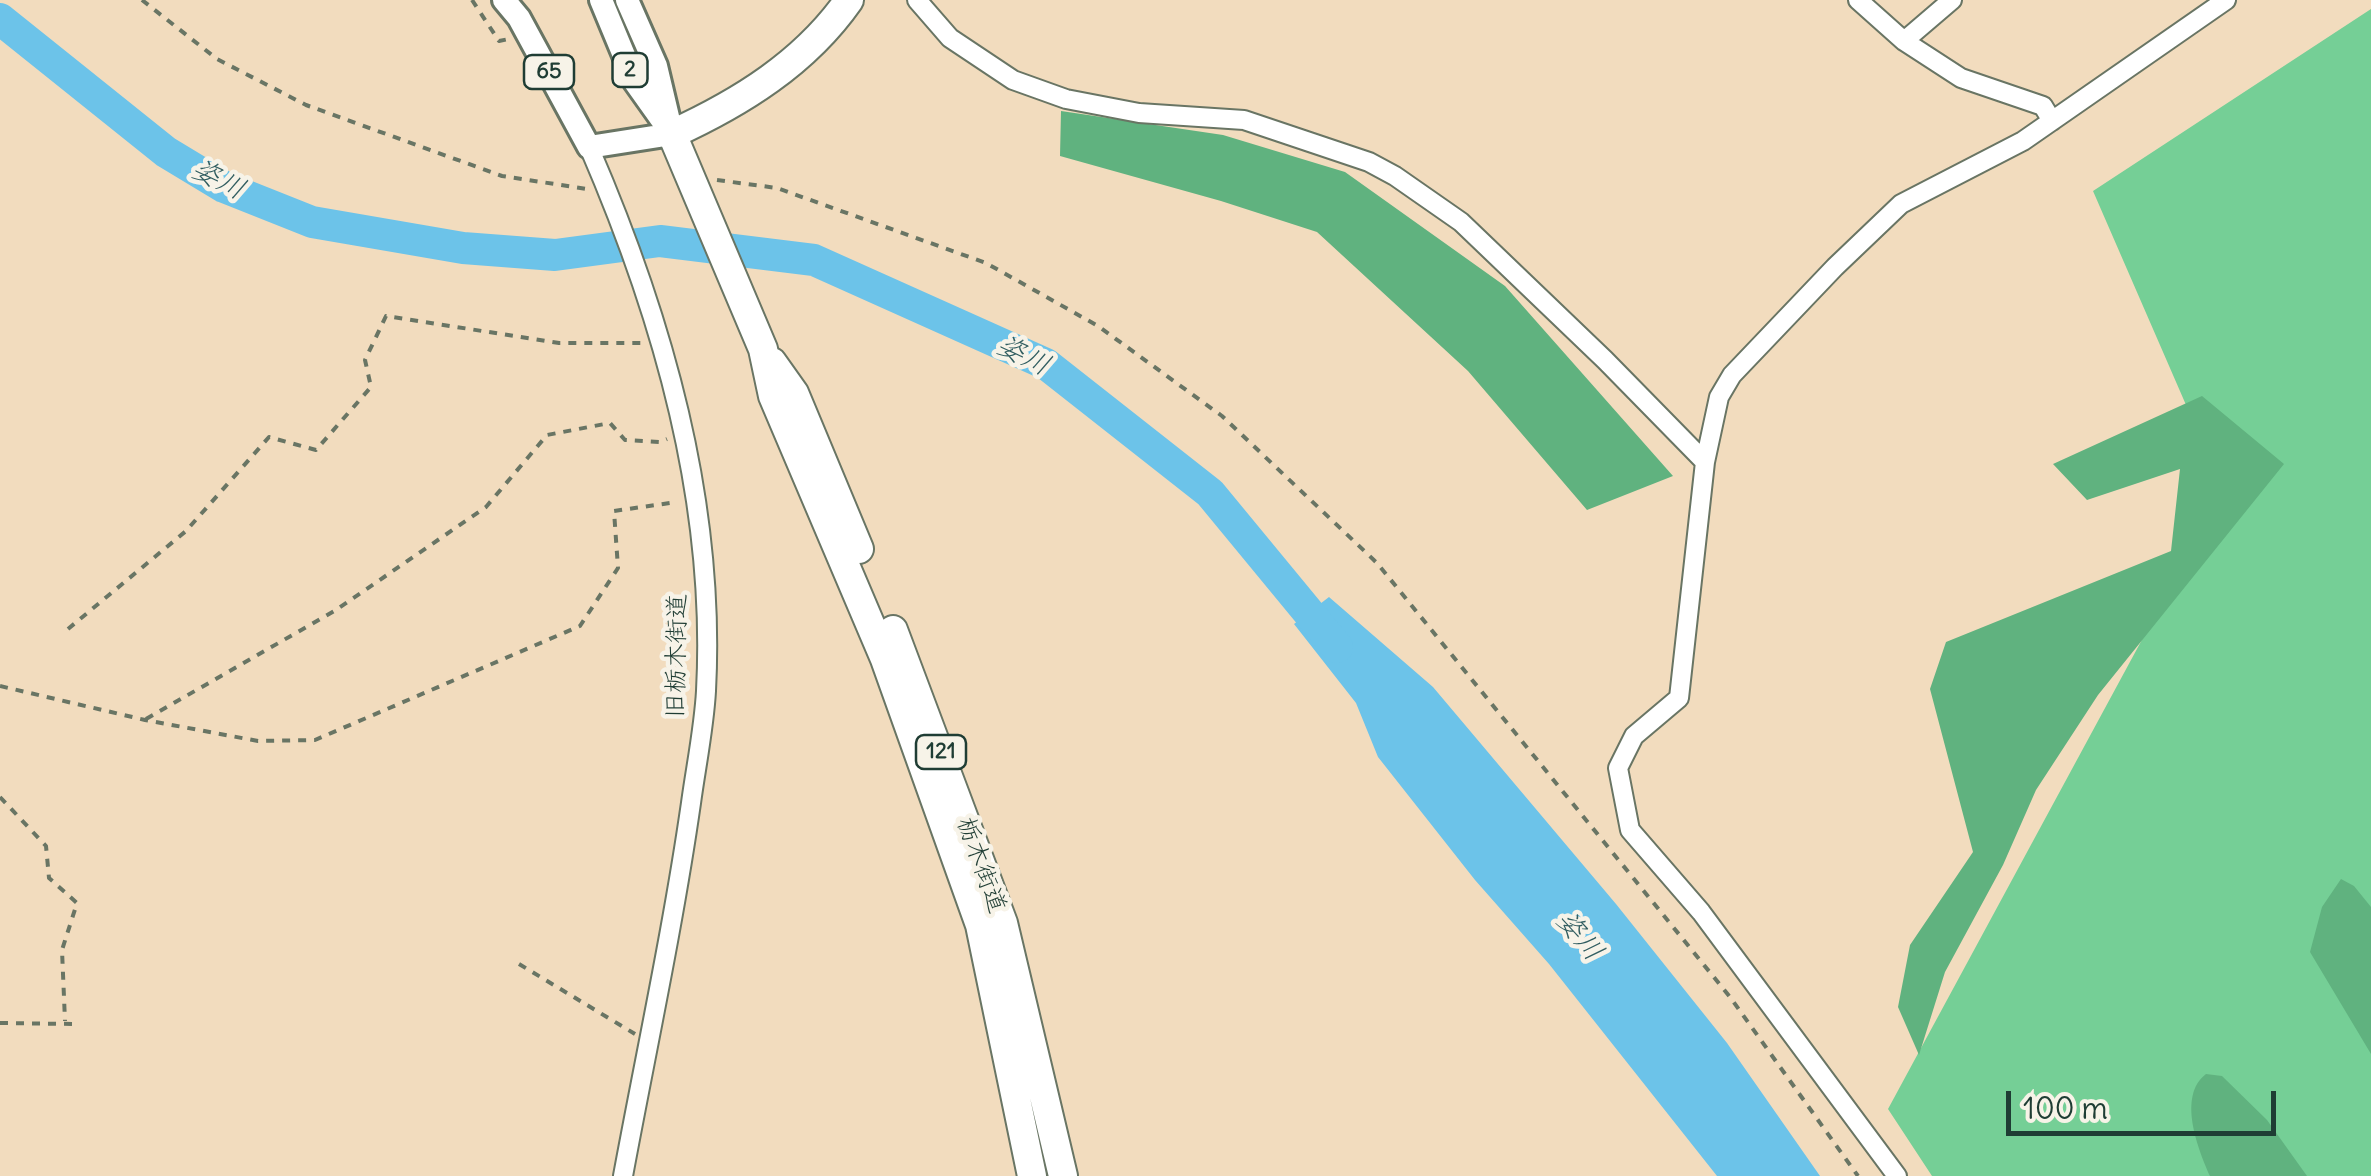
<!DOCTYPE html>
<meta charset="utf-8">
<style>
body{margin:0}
#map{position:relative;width:2371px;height:1176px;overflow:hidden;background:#f2dcbe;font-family:Delius,sans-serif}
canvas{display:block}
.scale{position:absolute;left:2006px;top:1091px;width:270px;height:45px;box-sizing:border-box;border:5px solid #1f3d34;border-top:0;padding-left:12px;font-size:30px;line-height:35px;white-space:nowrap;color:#1f3d34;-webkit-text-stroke:8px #f7f3e8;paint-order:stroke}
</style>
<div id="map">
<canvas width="2371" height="1176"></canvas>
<div class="scale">100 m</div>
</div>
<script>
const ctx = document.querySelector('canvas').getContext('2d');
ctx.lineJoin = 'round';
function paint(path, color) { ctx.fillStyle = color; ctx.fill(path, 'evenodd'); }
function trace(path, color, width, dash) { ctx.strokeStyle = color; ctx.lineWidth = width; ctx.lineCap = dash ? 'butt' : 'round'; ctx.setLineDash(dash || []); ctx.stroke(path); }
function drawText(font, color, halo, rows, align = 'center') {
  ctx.font = font + ' Delius,"Klee One",sans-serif'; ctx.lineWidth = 9; ctx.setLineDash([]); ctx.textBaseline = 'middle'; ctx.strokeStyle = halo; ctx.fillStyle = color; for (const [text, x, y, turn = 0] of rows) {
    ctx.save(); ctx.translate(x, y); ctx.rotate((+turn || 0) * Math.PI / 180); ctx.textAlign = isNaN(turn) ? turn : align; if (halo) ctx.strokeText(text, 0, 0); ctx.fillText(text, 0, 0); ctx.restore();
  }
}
paint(new Path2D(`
 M 2371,9 L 2371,1176 L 1932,1176 L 1888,1109 L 2223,490 L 2093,191 Z`), '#75cf96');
paint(new Path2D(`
 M 1061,111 L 1223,135 L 1345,172 L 1505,286 L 1673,476 L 1587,510 L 1468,371 L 1317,232 L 1221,201 L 1060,156 Z
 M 2202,396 L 2284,464 L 2098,695 L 2036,790 L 2003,865 L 1945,972 L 1919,1055 L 1898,1007 L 1910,945 L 1973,852 L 1930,689 L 1946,642 L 2171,551 L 2180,469 L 2087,500 L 2053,464 Z
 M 2341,879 L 2354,886 L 2371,907 L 2371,1054 L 2310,952 L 2322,907 Z
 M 2206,1074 L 2222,1076 L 2267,1120 L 2307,1176 L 2210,1176 C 2198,1149 2177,1096 2206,1074 Z`), '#60b27f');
paint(new Path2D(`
 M 1329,597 L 1433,687 L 1616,904 L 1727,1043 L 1820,1176 L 1717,1176 L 1549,964 L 1475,880 L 1378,757 L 1356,703 L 1294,624 Z`), '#6cc3e9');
trace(new Path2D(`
 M 0,19 L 166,152 L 224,187 L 312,222 L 463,248 L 555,255 L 660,241 L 814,260 L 1046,364 L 1210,493 L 1337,647`), '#6cc3e9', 32);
const minor = new Path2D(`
 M 917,0 L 950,38 L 1013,80 L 1066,99 L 1139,113 L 1244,120 L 1369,162 L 1395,176 L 1461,222 L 1605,360 L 1705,462
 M 1858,0 L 1904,41 L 1961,78 L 2043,106 L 2052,121
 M 1904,41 L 1952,0
 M 589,147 C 663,318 716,503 706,691 C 704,728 696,766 691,803 C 673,928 646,1052 623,1176
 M 1897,1176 L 1701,912 L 1630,830 L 1618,768 L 1634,736 L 1679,698 L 1705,462 L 1719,397 L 1732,375 L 1835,267 L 1901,204 L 2023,141 L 2226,0`);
const major = new Path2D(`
 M 504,0 L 519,18 L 589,147 L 672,134
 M 601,0 L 635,82 L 672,134
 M 627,0 L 656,66 L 669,121`);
const highway = new Path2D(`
 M 849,0 C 805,63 740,103 672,134 L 763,349 L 773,396 L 885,659 L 980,925 L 1032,1176
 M 772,362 L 794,393 L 859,549
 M 893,630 L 1003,923 L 1063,1176`);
trace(minor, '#697564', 22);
trace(major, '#697564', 28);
trace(highway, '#697564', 32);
trace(new Path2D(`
 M 142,0 L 217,59 L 306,105 L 502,176 L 587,189
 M 472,0 L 499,41 L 509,39
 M 717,180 L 777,188 L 986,263 L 1098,326 L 1222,416 L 1377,563 L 1730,997 L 1858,1176
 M 68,629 L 186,531 L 269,437 L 316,450 L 371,387 L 365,360 L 386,316 L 559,343 L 643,343
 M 0,686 L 145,720 L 258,741 L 315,740 L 580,626 L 618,568 L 614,511 L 677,502
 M 146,719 L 336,610 L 486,507 L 547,435 L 610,423 L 625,440 L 660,442 L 667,439
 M 0,797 L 46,846 L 49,878 L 77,903 L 62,950 L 65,1021
 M 519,964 L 635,1034
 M 0,1023 L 75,1024`), '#697564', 4, [8, 8]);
trace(minor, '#fff', 18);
trace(major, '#fff', 22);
trace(highway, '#fff', 28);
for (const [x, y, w] of [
 [630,70,35],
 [549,72,50],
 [941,752,50]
]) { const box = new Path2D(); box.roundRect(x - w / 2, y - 17, w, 34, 8); ctx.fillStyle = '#f7f3e8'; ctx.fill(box); trace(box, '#1f3d34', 2.5); }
drawText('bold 22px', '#1f3d34', null, [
 ["2",630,70],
 ["65",549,72],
 ["121",941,752]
]);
drawText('25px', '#1f3d34', '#f7f3e8', [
 ["旧栃木街道",677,656,-89],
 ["栃木街道",981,865,70]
]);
drawText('italic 28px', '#325e61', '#f7f3e8', [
 ["姿川",218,180,27],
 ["姿川",1023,356,27],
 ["姿川",1579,936,50]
]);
</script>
